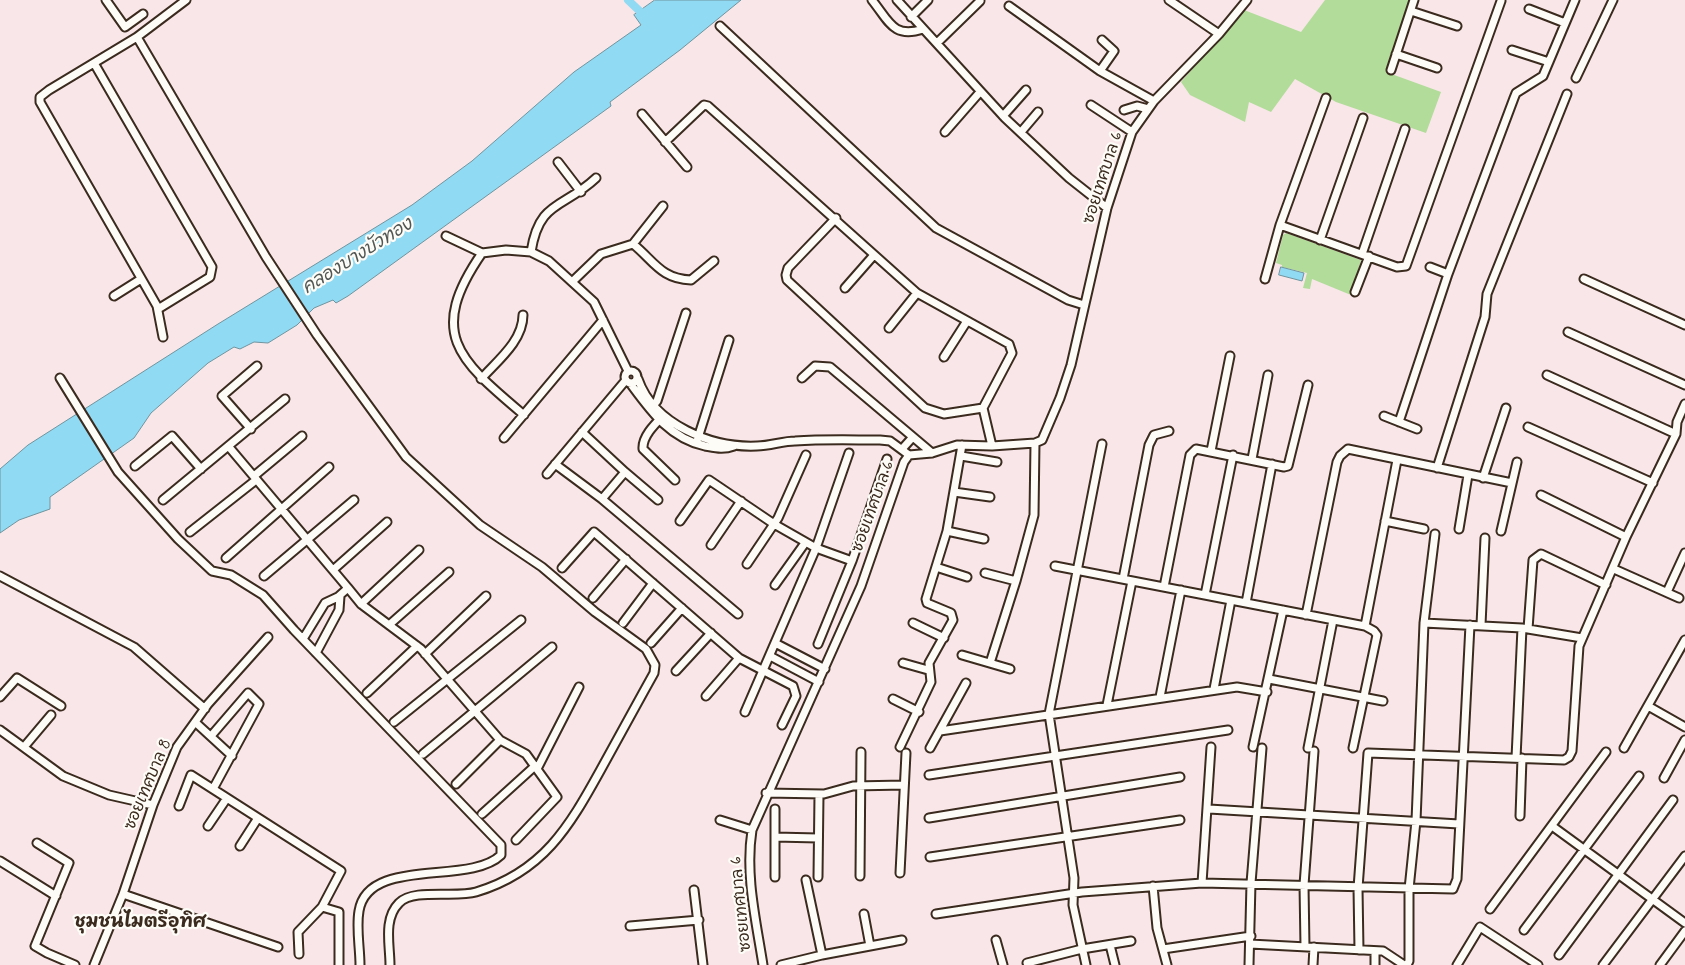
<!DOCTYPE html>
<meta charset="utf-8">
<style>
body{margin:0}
canvas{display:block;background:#f8e6e8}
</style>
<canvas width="1685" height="965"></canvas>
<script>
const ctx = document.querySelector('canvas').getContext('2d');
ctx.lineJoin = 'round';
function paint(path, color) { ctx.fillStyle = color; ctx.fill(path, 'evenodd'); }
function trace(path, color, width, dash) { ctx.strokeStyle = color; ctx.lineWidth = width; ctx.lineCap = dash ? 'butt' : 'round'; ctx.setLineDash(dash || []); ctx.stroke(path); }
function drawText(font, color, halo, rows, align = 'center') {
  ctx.font = font + ' Mynerve,"Playpen Sans Thai",sans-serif'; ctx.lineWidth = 4.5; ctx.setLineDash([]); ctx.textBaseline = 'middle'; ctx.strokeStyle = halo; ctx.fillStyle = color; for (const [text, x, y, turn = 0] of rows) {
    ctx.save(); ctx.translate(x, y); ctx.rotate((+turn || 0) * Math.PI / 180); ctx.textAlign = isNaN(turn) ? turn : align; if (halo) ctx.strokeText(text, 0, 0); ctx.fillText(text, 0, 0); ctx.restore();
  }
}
paint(new Path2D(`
 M 1325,0 L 1409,0 L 1386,72 L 1441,92 L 1426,133 L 1336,102 L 1295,79 L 1271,112 L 1249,102 L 1245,122 L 1190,95 L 1181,82 L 1244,10 L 1301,32 Z
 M 1286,233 L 1361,260 L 1351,295 L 1312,279 L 1310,289 L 1303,288 L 1307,273 L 1282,267 L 1282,265 L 1276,263 L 1283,235 Z`), '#b2dc99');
const water = new Path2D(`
 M 655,0 L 741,0 L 680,50 L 610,102 L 611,106 L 348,296 L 336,303 L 333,300 L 314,308 L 297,325 L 268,343 L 254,342 L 240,349 L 234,347 L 208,363 L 151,413 L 134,438 L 50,497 L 50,509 L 19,520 L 0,533 L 0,469 L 28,445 L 218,324 L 412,205 L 472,161 L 574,72 L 641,25 L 634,15 Z
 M 1281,267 L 1304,273 L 1302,281 L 1279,275 Z`);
paint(water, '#91daf3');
trace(water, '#6f949e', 1);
trace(new Path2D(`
 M 628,0 L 647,18`), '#91daf3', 8);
const street = new Path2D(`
 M 106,0 L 125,27 L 143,14
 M 186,0 L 137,37 L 266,257 L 317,335 L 406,457 L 480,525 L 542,567 L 595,612 L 646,649 L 655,665 L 654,673 L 644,691 C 629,718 615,744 600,771 C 569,827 543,872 476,892 C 456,898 413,888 399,903 C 383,919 390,945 390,965
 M 872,0 C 889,21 893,39 923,29
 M 897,0 L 1005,118 L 1069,178 L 1107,208
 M 1169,0 L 1219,34
 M 1009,6 L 1100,71 L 1154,101
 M 1529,9 L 1565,23
 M 1411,11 L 1457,26
 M 911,17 L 928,0
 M 720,26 L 936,228 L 1068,300 L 1084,305
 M 137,37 L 49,90 L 40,97 L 40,102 L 157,306 L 163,337
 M 937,43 L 980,1
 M 1512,50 L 1549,62
 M 1396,54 L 1437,68
 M 94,63 L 212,267 L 210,277 L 158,309
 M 1391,70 L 1414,0
 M 1100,71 L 1114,51 L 1102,40
 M 1576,78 L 1613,0
 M 1091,105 L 1132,132
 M 1124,110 L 1137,106 L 1148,109
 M 642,114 L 687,167
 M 1003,116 L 1026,90
 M 945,132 L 980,92
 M 1021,132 L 1038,112
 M 665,142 L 704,105 L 708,106 L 917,293 L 1009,344 L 1012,353 L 983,408 L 992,446
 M 558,162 L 581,192
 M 836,218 L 788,268 L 786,275 L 787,280 L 925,408 L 944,414 L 983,408
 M 1280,225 L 1397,267 L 1406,266 L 1501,1
 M 446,236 L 482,253
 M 1320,240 L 1363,118
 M 633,244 L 663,206
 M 531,252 C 539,200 563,209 596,178
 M 1362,254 L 1405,129
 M 1430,267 L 1448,274
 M 1265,279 L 1280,225 L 1326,98
 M 1584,279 L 1685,325
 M 573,281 L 601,254 L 633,244 C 654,261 661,279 691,280 L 714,261
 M 845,288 L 874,255
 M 1355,292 L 1369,256
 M 114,296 L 141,279
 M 889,328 L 917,293
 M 1568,332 L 1685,385
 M 944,357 L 967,321
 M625 377a6 6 0 1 1 12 0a6 6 0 1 1-12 0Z
 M 1547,375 L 1676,434
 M 60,378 L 118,472 L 178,539 L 212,571 L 231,575 L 263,595 L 294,630 L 501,845 L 501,855 C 469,886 368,856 359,911 C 356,928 360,948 360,965
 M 802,378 L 815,366 L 830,367 L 932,453
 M 481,379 C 497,361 523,341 523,315
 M 638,379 C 654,425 712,448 757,446 C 770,446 783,441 795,441 C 823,439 852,440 880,440 L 890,441 L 909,455
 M 630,383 C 650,410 669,438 705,446 C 716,448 723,450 734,446
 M 651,408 L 657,401 L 686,313
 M 524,415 C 459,360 426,334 482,253 L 506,250 L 531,252 L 549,261 L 594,302 L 628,371
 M 1384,416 L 1417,429
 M 662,417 C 654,425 642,437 643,449 L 675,480
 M 1399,422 L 1448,274 L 1514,98 L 1516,93 L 1543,76 L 1575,0
 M 1528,427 L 1653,483
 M 251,429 L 222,396 L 257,366
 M 582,432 L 625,472 L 602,499
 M 504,438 L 603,320
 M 697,441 L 729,340
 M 229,447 L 348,588 L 339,596
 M 902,449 L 912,438
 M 1211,451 L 1230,356
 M 961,456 L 997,462
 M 1252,459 L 1268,375
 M 555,464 L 602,499 L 738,614
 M 135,466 L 172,436 L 201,469
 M 1437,468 L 1485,317 L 1487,294 L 1567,94
 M 625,472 L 658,500
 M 547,474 L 626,380
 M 254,476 L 302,436
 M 1483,478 L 1506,408
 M 954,492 L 990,497
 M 1541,495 L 1626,537
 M 163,500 L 285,399
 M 680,521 L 709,480 L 774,524 L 816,548 L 849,453
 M 1385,521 L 1424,529
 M 1459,529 L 1468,475
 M 947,531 L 984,539
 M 1501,531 L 1517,462
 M 190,532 L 256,480
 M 711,545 L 741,501
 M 226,558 L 329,467
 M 852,561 L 887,459
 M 747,564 L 778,518 L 806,455
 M 1055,566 L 1365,626 L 1374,631 L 1377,635 L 1353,748
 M 936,567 L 967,577
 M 562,568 L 594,532 L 739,658 L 793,686 L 796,696 L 782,725
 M 1614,569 L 1679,598
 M 333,570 L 387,522
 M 985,573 L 1016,581
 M 0,576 L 134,647 L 205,709
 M 264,576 L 354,500
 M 1123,579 L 1149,445 L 1154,435 L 1169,431
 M 775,585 L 805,543
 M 1164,587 L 1190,455 L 1196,449 L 1284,467 L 1288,466 L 1308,385
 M 348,588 L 361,604 L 421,649 L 500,740 L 526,754 L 557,797 L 516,840
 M 1667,592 L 1685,553
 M 1205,595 L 1233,455
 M 593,598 L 626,559
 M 1246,603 L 1272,464
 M 361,604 L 419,550
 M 1306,615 L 1337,462 L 1340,456 L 1348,449 L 1512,483
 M 623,623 L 653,583
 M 913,623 L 944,638
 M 1424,623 L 1435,534
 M 389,625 L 449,572
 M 1481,625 L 1485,538
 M 1365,626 L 1397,460
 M 1528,629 L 1533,560 L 1541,554 L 1606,585
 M 303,639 L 325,603 L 340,596 L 339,610 L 316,653
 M 651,643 L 682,608
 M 775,643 L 825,669
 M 425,654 L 486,596
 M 962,655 L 1010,669
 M 770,656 L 819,682
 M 903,663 L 928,670
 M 990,663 L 1016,581 L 1034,515 L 1035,443
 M 676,671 L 711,633
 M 1269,679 L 1383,701
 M 1214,689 L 1231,600
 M 367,693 L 417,646
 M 706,696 L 739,658
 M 0,697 L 17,678 L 61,706
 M 1160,697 L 1181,590
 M 893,699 L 919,712
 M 1107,705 L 1132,581
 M 1648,706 L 1685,727
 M 745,712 L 816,548 L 852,561 L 818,644
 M 195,722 L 232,756
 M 394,722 L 521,620
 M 0,730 L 63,776 L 109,795 L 153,805
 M 940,731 L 1237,687 L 1267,692
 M 211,736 L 248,693 L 259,704 L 213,789
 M 24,747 L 51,715
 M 900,747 L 931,682 L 929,663 L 953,620 L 951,613 L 927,603 L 926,599 L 947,531 L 962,445
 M 1253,747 L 1283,610
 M 930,748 L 966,683
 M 1308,748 L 1333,620
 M 1624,748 L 1685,640
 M 423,754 L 552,647
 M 1516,758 L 1522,628
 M 537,769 L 579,687
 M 929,775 L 1228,730
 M 1664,778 L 1685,740
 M 456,784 L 500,740
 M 766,793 L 824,794 L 853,786 L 904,785
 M 179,806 L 191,775 L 341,871 L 322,907
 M 1209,809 L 1459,824
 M 482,814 L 535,766
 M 1520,816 L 1522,758
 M 929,818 L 1180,777
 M 720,820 L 752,830
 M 208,826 L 227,798
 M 1552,826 L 1685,923
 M 775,837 L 818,838
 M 37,843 L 69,863 L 35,946 L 47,953 L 75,965
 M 240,846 L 258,818
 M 930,857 L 1180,820
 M 0,861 L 56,896
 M 900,873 L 906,753
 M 860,876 L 861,752
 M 775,877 L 775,809
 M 818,877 L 819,795
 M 806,880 L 822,955
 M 1202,883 L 1211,747
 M 1153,886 L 1157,928 L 1167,965
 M 694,890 L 703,965
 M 123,894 L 278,947
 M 1490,909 L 1606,752
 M 864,914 L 870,946
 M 936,914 L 1082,892 L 1202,883 L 1453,889 L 1457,879 L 1470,625
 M 630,926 L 699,920
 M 1524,930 L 1639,776
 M 996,940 L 1003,965
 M 1250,944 L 1383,951 L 1404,965
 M 1110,945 L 1115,965
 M 1305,947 L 1304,885 L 1314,751
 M 1163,949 L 1251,936
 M 1359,950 L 1358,888 L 1368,753 L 1564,760 L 1569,757 L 1572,751 L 1579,646 L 1626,537 L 1676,434 L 1677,422 L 1685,404
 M 299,954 L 298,932 L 322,907 L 339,912 L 339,965
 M 1559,955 L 1673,800
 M 1027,963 L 1082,949 L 1131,941
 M 94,965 L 123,894 L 153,805 L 177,747 L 208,704 L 268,637
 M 763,965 C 756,920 745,875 752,830 L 861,586 L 904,462 L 909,455 L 932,453 L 957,445 L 992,446 L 1035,443 L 1042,440 L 1060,398 L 1071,365 L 1107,208 L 1132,132 L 1154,101 L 1219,34 L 1247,0
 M 781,965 L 822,955 L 902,940
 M 1086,965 L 1073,905 L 1074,878 L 1049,714 L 1102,444
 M 1249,965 L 1251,883 L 1262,748
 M 1313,965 L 1314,947
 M 1375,965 L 1375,951
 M 1407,965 L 1409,961 L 1409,889 L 1416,821 L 1424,623 L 1522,628 L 1582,638
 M 1457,965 L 1480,927 L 1538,965
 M 1603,965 L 1685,856
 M 1660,965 L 1685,931`);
trace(street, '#3b2a1e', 11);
trace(street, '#fdfcf7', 7);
drawText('16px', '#3b2a1e', '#fdfcf7', [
 ["ซอยเทศบาล 6",1104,178,-72],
 ["ซอยเทศบาล 6",874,507,-70],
 ["ซอยเทศบาล 8",149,785,-67],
 ["ซอยเทศบาล 6",742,904,-96]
]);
drawText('italic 18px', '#505653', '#fdfcf7', [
 ["คลองบางบัวทอง",358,257,-32]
]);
drawText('bold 18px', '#3b2a1e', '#fdfcf7', [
 ["ชุมชนไมตรีอุทิศ",140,923]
]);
</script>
